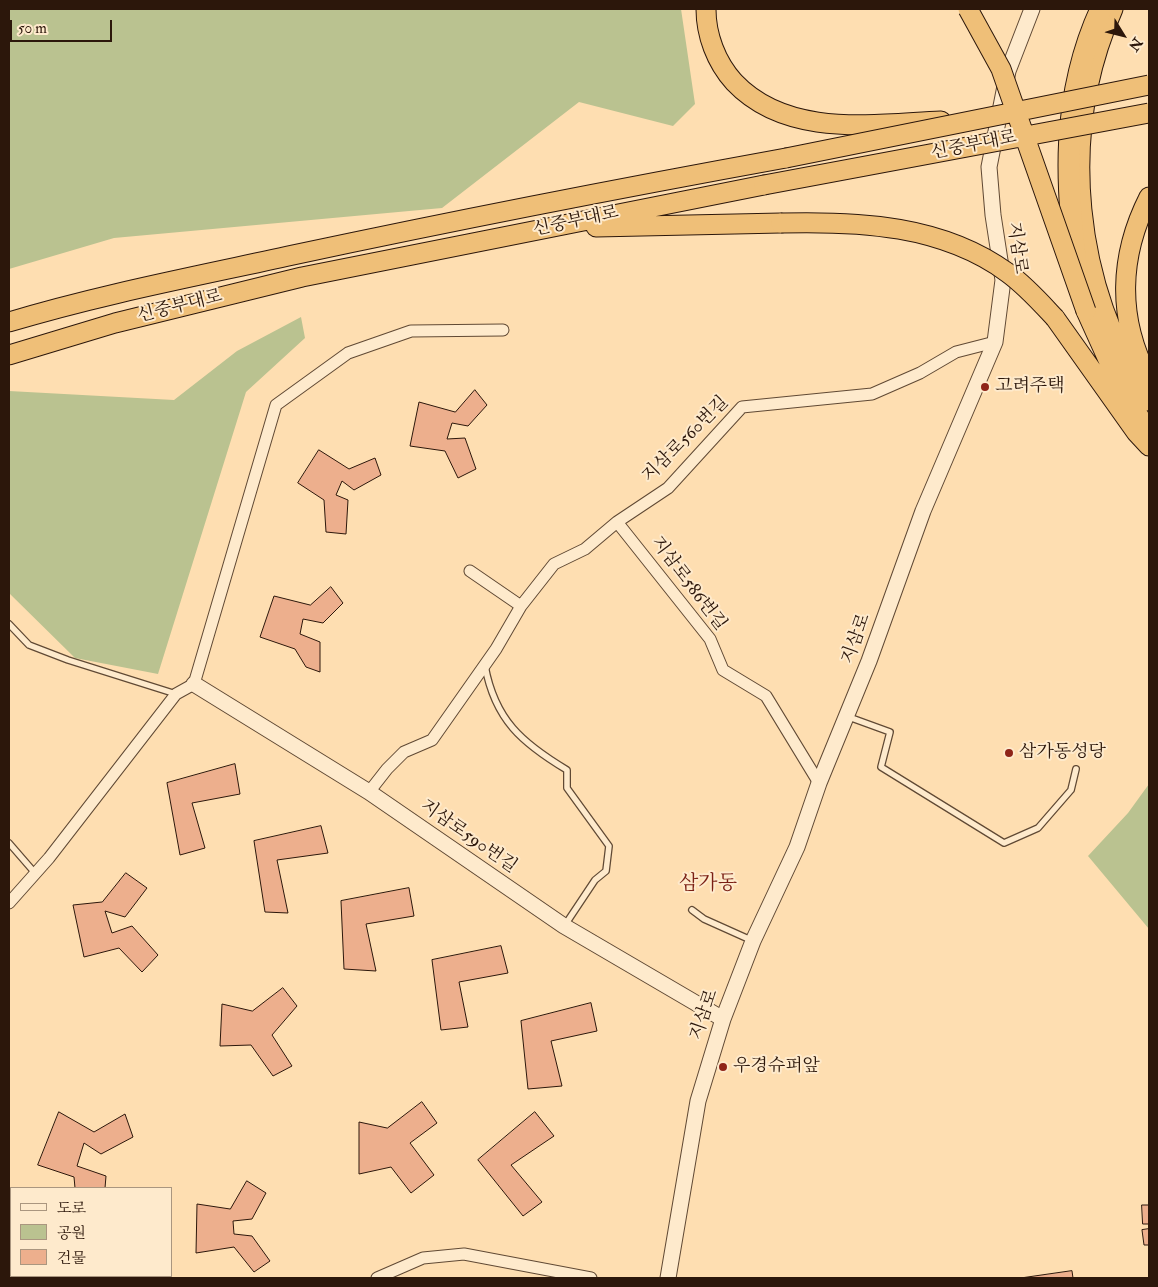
<!DOCTYPE html>
<meta charset="utf-8">
<style>
body{margin:0}
#map{position:relative;width:1158px;height:1287px;overflow:hidden;background:#fedeb1;font-family:"IM FELL Double Pica","Noto Serif KR",serif}
canvas{display:block}
.frame{position:absolute;inset:0;border:10px solid #2c170b;pointer-events:none}
.legend{position:absolute;left:10px;top:1187px;width:162px;height:90px;box-sizing:border-box;background:#feeacc;border:1px solid #aa967f;margin:0;padding:6px 9px;list-style:none;font-size:15px;color:#2c170b}
.legend li{display:flex;align-items:center;gap:10px;height:25px}
.legend b{width:25px;border:1px solid #aa967f}
.north{position:absolute;left:1098px;top:10px;width:50px;height:50px;-webkit-text-stroke:4px #feeacc;paint-order:stroke;rotate:126deg;font-size:14px;font-weight:700;line-height:20px;text-align:center;color:#2c170b}
.north::after{content:'';display:block;margin:auto;width:18px;height:22px;background:#2c170b;clip-path:polygon(50% 0,100% 100%,50% 72%,0 100%)}
.scale{position:absolute;left:10px;top:20px;width:102px;height:22px;box-sizing:border-box;border:2px solid #2c170b;border-top:0;padding-left:6px;font-size:15px;line-height:18px;white-space:nowrap;color:#2c170b;-webkit-text-stroke:4px #feeacc;paint-order:stroke}
</style>
<div id="map">
<canvas width="1158" height="1287"></canvas>
<div class="frame"></div>
<ul class="legend">
<li><b style="height:6px;background:#feeacc"></b>도로</li>
<li><b style="height:14px;background:#bac290"></b>공원</li>
<li><b style="height:14px;background:#edaf8d"></b>건물</li>
</ul>
<div class="north">N</div>
<div class="scale">50 m</div>
</div>
<script>
const ctx = document.querySelector('canvas').getContext('2d');
ctx.lineJoin = 'round';
function paint(path, color) { ctx.fillStyle = color; ctx.fill(path, 'evenodd'); }
function trace(path, color, width, dash) { ctx.strokeStyle = color; ctx.lineWidth = width; ctx.lineCap = dash ? 'butt' : 'round'; ctx.setLineDash(dash || []); ctx.stroke(path); }
function drawText(font, color, halo, rows, align = 'center') {
  ctx.font = font + ' "IM FELL Double Pica","Noto Serif KR",serif'; ctx.lineWidth = 4; ctx.setLineDash([]); ctx.textBaseline = 'middle'; ctx.strokeStyle = halo; ctx.fillStyle = color; for (const [text, x, y, turn = 0] of rows) {
    ctx.save(); ctx.translate(x, y); ctx.rotate((+turn || 0) * Math.PI / 180); ctx.textAlign = isNaN(turn) ? turn : align; if (halo) ctx.strokeText(text, 0, 0); ctx.fillText(text, 0, 0); ctx.restore();
  }
}
paint(new Path2D(`
 M 9,9 L 681,9 L 695,104 L 673,126 L 579,102 L 442,208 L 114,238 L 9,269 Z
 M 301,317 L 305,338 L 246,392 L 158,674 L 75,658 L 9,593 L 9,391 L 174,400 L 237,351 Z
 M 1149,784 L 1149,929 L 1088,856 L 1128,813 Z`), '#bac290');
const building = new Path2D(`
 M 475,390 L 487,405 L 468,426 L 452,423 L 447,439 L 465,438 L 476,469 L 458,478 L 445,451 L 410,446 L 419,402 L 455,412 Z
 M 319,450 L 349,469 L 375,458 L 381,475 L 354,490 L 342,481 L 336,495 L 348,500 L 346,534 L 326,532 L 324,500 L 298,483 Z
 M 331,587 L 343,603 L 323,623 L 303,619 L 300,634 L 320,642 L 320,672 L 306,667 L 295,649 L 260,637 L 274,596 L 310,605 Z
 M 235,764 L 240,794 L 192,803 L 205,848 L 180,855 L 167,783 Z
 M 321,826 L 328,853 L 277,860 L 288,913 L 265,912 L 254,841 Z
 M 126,873 L 147,888 L 125,917 L 105,911 L 112,933 L 132,926 L 158,955 L 142,972 L 119,948 L 84,957 L 73,905 L 102,902 Z
 M 409,888 L 414,916 L 366,924 L 376,971 L 344,969 L 341,901 Z
 M 501,946 L 508,973 L 459,982 L 468,1027 L 441,1030 L 432,960 Z
 M 283,988 L 297,1006 L 272,1035 L 292,1066 L 273,1076 L 251,1045 L 220,1046 L 222,1004 L 252,1011 Z
 M 591,1003 L 597,1031 L 551,1041 L 562,1086 L 528,1089 L 521,1021 Z
 M 422,1102 L 437,1123 L 410,1143 L 434,1175 L 411,1193 L 391,1167 L 359,1174 L 359,1122 L 387,1128 Z
 M 59,1112 L 94,1132 L 125,1114 L 133,1137 L 101,1154 L 84,1143 L 77,1166 L 106,1176 L 105,1188 L 75,1188 L 74,1177 L 38,1165 Z
 M 535,1112 L 554,1136 L 511,1165 L 542,1202 L 523,1216 L 478,1160 Z
 M 247,1181 L 266,1193 L 252,1219 L 233,1221 L 234,1234 L 252,1236 L 270,1261 L 254,1272 L 234,1247 L 196,1253 L 197,1204 L 230,1209 Z
 M 1142,1205 L 1149,1205 L 1149,1224 L 1143,1224 Z
 M 1149,1229 L 1149,1245 L 1144,1245 L 1142,1230 Z
 M 1072,1271 L 1073,1278 L 1021,1278 Z`);
paint(building, '#edaf8d');
trace(building, '#2c170b', 1);
const service = new Path2D(`
 M 9,624 L 29,645 L 68,660 L 176,694
 M 485,666 C 495,720 522,743 567,770 L 567,788 L 609,846 L 606,871 L 595,880 L 565,925
 M 846,716 L 890,732 L 881,767 L 1004,843 L 1038,828 L 1071,790 L 1076,769
 M 9,843 L 35,873
 M 692,910 L 704,919 L 753,941`);
const minor = new Path2D(`
 M 617,522 L 710,639 L 723,670 L 766,696 L 819,783
 M 470,571 L 521,606 L 554,564 L 585,549 L 617,522 L 668,488 L 742,407 L 872,394 L 920,373 L 956,352 L 995,342
 M 369,792 L 387,769 L 404,752 L 432,740 L 496,649 L 521,606
 M 9,903 L 49,858 L 176,694 L 194,684 L 276,405 L 348,353 L 411,331 L 503,330
 M 377,1278 L 423,1258 L 464,1254 L 591,1278`);
const tertiary = new Path2D(`
 M 194,684 L 369,792 L 564,926 L 723,1019
 M 668,1278 L 698,1101 L 723,1019 L 753,941 L 797,847 L 819,783 L 869,661 L 923,511 L 995,342 L 1003,280 L 993,215 L 989,167 L 1008,71 L 1032,9`);
const trunk = new Path2D(`
 M 706,9 C 706,35 716,62 734,82 C 787,138 872,124 941,121
 M 1113,9 C 1057,136 1074,286 1149,401
 M 596,227 L 781,223
 M 1086,311 L 1114,373 L 1143,423
 M 1055,318 L 1136,432 L 1149,446
 M 9,322 C 102,294 198,276 293,255 C 457,220 621,188 786,158
 M 9,355 L 115,323 L 302,277 L 764,185
 M 1148,377 C 1117,318 1119,256 1149,197`);
const motorway = new Path2D(`
 M 1078,278 C 1065,185 1061,96 1101,9`);
trace(service, '#604934', 8);
trace(minor, '#604934', 13);
trace(tertiary, '#604934', 17);
trace(trunk, '#2c170b', 21);
trace(motorway, '#2c170b', 23);
trace(service, '#feeacc', 5.5);
trace(minor, '#feeacc', 11);
trace(tertiary, '#feeacc', 15);
trace(trunk, '#efbf78', 19);
trace(motorway, '#efbf78', 21);
const trunkBridge = new Path2D(`
 M 968,9 L 1001,69 L 1086,311
 M 786,158 L 1149,85
 M 764,185 L 1149,113
 M 781,223 C 859,221 943,225 1008,273 C 1026,286 1040,302 1055,318`);
trace(trunkBridge, '#2c170b', 21, []);
trace(trunkBridge, '#efbf78', 19);
for (const [x, y, r, color] of [
 [985,387,5,"#8f2418"],
 [1009,753,5,"#8f2418"],
 [723,1067,5,"#8f2418"]
]) { const dot = new Path2D(); dot.arc(x, y, r, 0, 2 * Math.PI); ctx.fillStyle = color; ctx.fill(dot); trace(dot, '#feeacc', 2); }
drawText('18px', '#2c170b', '#feeacc', [
 ["신중부대로",974,146,-11],
 ["신중부대로",576,222,-12],
 ["지삼로",1016,248,82],
 ["신중부대로",180,307,-14],
 ["지삼로560번길",686,440,-45],
 ["지삼로586번길",688,584,53],
 ["지삼로",857,639,-70],
 ["지삼로590번길",468,837,35],
 ["지삼로",705,1015,-71]
]);
drawText('18px', '#2c170b', '#feeacc', [
 ["고려주택",995,387],
 ["삼가동성당",1019,753],
 ["우경슈퍼앞",733,1067]
], 'left');
drawText('20px', '#7a1f14', '#feeacc', [
 ["삼가동",708,885]
]);
</script>
